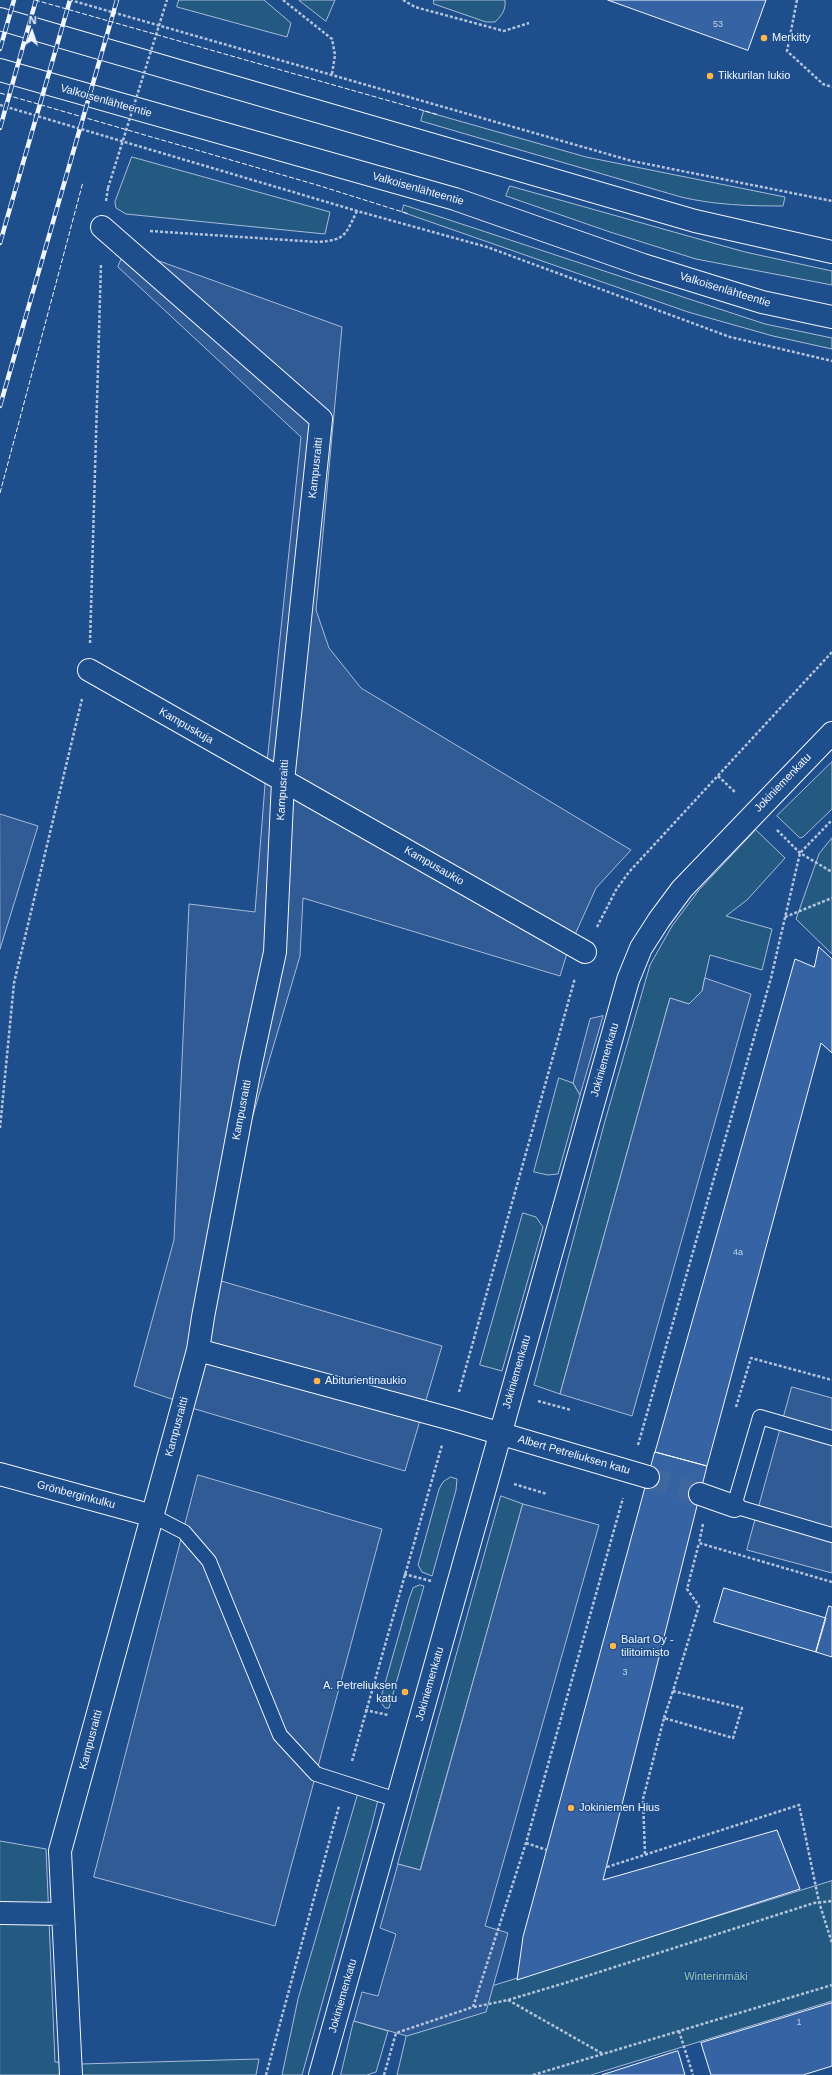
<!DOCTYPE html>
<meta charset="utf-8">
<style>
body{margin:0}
#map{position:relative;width:832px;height:2075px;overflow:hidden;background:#1f4e8c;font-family:Helvetica,sans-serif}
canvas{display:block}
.north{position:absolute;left:12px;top:12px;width:40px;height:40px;-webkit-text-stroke:3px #1f4e8c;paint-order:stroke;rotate:3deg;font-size:11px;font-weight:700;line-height:16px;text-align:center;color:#f2f6ff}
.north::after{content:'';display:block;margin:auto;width:14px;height:18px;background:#f2f6ff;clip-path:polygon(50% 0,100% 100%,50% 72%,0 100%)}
</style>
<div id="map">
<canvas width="832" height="2075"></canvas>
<div class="north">N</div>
</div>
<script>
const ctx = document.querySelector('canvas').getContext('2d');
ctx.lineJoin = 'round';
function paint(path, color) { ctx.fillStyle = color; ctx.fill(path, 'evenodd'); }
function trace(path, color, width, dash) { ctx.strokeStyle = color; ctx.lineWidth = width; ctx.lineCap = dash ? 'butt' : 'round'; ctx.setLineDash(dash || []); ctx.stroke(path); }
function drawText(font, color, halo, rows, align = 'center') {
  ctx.font = font + ' Helvetica,sans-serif'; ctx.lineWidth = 3; ctx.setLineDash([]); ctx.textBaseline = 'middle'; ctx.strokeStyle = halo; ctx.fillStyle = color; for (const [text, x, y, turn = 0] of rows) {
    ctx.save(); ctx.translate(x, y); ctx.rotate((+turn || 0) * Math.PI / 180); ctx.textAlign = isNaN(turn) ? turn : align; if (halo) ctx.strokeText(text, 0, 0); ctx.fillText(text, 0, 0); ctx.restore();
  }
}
const green = new Path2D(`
 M 179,0 L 264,0 L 291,23 L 287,37 L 177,7 Z
 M 299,0 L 335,0 L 326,21 Z
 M 434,0 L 505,0 C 506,10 502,15 495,22 L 486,22 L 434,4 Z
 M 424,111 L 586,157 L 785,197 L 783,206 C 748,206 715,205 681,197 L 421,121 Z
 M 132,157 L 330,212 L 325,234 L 126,214 L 116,208 L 115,202 Z
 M 510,186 L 745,252 L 832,271 L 832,285 L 696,259 L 610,232 L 506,196 Z
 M 404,205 L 765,324 L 832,338 L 832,349 L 773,336 L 688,312 L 402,212 Z
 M 832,762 L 832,809 L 803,837 L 800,838 L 777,816 Z
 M 756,830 L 785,858 L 747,900 L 726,916 L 772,929 L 762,970 L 710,955 L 702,991 L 689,1004 L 670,998 L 560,1394 L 534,1385 L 605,1121 L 650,965 L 672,926 L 699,890 Z
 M 832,838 L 832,954 L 796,919 L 819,854 Z
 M 559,1078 L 573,1083 L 580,1095 L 558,1174 L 548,1175 L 534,1172 Z
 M 523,1213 L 536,1217 L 543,1227 L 502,1371 L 480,1365 Z
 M 451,1477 L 457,1479 L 456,1490 L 432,1576 L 422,1572 L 418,1565 L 439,1489 L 443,1482 Z
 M 501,1496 L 523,1504 L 420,1870 L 398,1864 Z
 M 420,1585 L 424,1586 L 389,1708 L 385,1708 L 380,1701 L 409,1599 L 413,1588 Z
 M 358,1794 L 378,1800 L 371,1828 L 302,2075 L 282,2075 L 298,1999 Z
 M 0,1841 L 46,1849 L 55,2062 L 80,2064 L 259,2059 L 256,2075 L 0,2075 Z
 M 832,1881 L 832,2001 L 591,2075 L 397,2075 L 412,2011 Z
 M 354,2021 L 388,2031 L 376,2072 L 367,2075 L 341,2075 Z`);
paint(green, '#245a82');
trace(green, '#a8bbd7', 1);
const parking = new Path2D(`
 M 126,249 L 342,327 L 316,610 L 329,648 L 361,688 L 631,850 L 596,888 L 568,950 L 560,976 L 303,898 L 300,956 L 238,1166 L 218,1280 L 442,1346 L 405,1471 L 195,1409 L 183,1403 L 134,1386 L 174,1240 L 189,904 L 255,912 L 266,772 L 301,437 L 118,267 Z
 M 0,814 L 38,826 L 0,949 Z
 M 705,978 L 751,994 L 632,1416 L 560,1394 L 670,998 L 689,1004 L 702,991 Z
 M 603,1016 L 580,1095 L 573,1083 L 590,1019 Z
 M 792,1387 L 832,1398 L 832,1573 L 747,1550 Z
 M 198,1475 L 382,1529 L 275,1926 L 94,1877 Z
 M 523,1504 L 599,1525 L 485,1926 L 508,1933 L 486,2012 L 407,2036 L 354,2021 L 362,1992 L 378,1996 L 396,1934 L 380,1928 L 398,1864 L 420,1870 Z`);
paint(parking, '#305b95');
trace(parking, '#a8bbd7', 1);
const building = new Path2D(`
 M 608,0 L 766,0 L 748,50 Z
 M 819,947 L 832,959 L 832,1053 L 821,1043 L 707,1466 L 655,1452 L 795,959 L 814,967 Z
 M 655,1452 L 707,1466 L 603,1880 L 777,1830 L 800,1889 L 517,1980 L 523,1937 Z
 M 724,1588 L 826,1618 L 816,1652 L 714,1622 Z
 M 829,1606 L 832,1607 L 832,1657 L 816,1652 Z
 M 832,2003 L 832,2066 L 803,2075 L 711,2075 L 701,2043 Z
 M 678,2051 L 685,2075 L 602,2075 Z`);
paint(building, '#3563a3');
trace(building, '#f2f6ff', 1);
trace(new Path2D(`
 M 648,1477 L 700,1494`), '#3f679d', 22, [22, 11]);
const lane = new Path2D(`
 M 832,1438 L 760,1417 L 734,1506 L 832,1535
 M 153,1516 L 184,1532 L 209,1561 L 280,1735 L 316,1774 L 397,1800`);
const street = new Path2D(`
 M 89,670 L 585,952
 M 198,1350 L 451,1419 L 648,1477
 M 0,1474 L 153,1516
 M 700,1494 L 734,1506
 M 0,1913 L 63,1914
 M 71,2075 L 60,1851 L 198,1350 L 203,1317 L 251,1063 L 275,952 L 283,781 L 321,419 L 102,227`);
const secondary = new Path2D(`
 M 0,19 L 695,221 L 832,252
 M 0,70 L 455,199 L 643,265 L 762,302 L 832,317
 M 320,2075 L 628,980 L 641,948 L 659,920 L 682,889 L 832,733`);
trace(lane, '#f2f6ff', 16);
trace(street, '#f2f6ff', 24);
trace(secondary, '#f2f6ff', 24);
trace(new Path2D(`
 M 70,0 L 632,161 L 832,201
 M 283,0 L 332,39 L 335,55 L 332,74
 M 403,0 L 415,7 L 504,31 L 529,23
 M 797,0 L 787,51 L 823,84 L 832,87
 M 0,105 L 357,211 L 487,247 L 730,337 L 832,361
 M 106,201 L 108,188
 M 150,231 L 318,242 C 346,240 345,235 357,211
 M 90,643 L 101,264
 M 718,776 L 736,793
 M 777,830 L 800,853 L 832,872
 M 785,917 L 832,898
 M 597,927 L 616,890 L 629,872 L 832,652
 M 0,1128 L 14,983 L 82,699
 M 459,1392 L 575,978
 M 538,1401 L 571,1410
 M 736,1407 L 751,1358 L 832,1380
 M 638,1445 L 771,978 L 800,853 L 832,820
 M 514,1484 L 547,1494
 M 703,1524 L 699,1543 L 832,1582
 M 404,1574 L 431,1581
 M 365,1710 L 388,1715
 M 664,1718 L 673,1691
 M 352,1761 L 442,1445
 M 526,1843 L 547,1850
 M 645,1854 L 643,1799 L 664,1718 L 733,1738 L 742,1708 L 673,1691 L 699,1606 L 687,1589 L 699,1543
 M 607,1867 L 799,1805 L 819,1902 L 832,1943
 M 508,2000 L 603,2054
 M 474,2007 L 508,2000 L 565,1983 L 814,1903 L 832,1901
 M 679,2031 L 693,2075
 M 266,2075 L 339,1806
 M 384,2075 L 396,2033 L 473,2007 L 526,1843 L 623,1498
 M 533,2075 L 832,1985`), '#b3c4dc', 2.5, [3, 2]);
trace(lane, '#1f4e8c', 14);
trace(street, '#1f4e8c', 22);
trace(secondary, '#1f4e8c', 22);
const rail = new Path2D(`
 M 0,49 L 14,0
 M 0,128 L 36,0
 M 0,243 L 70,0
 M 0,406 L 117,0`);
trace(rail, '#f2f6ff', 4.5);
trace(rail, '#1f4e8c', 3, [9]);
trace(new Path2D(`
 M 108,188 L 167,0`), '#b3c4dc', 2.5, [3, 2]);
trace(new Path2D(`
 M 35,0 L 439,115
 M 0,93 L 317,185 L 409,214
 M 0,493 L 83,182`), '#f2f6ff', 1, [5, 2]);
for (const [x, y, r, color] of [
 [764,38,4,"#ffb74d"],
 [710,76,4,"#ffb74d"],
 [317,1381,4,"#ffb74d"],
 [613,1646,4,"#ffb74d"],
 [405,1692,4,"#ffb74d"],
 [571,1808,4,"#ffb74d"]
]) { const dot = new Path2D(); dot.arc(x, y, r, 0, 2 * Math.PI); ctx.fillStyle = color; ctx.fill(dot); trace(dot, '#1f4e8c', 1.5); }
drawText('9px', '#c3d1e8', null, [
 ["53",718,25],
 ["4a",738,1253],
 ["3",625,1673],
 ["1",799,2023]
]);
drawText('11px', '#f2f6ff', '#1f4e8c', [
 ["Merkitty",772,38],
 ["Tikkurilan lukio",718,76],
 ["Abiturientinaukio",325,1381],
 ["Balart Oy -",621,1640],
 ["tilitoimisto",621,1653],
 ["A. Petreliuksen",397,1686,"right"],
 ["katu",397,1699,"right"],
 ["Jokiniemen Hius",579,1808]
], 'left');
drawText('11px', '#f2f6ff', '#1f4e8c', [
 ["Valkoisenlähteentie",106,101,16],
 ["Valkoisenlähteentie",418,189,16],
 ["Valkoisenlähteentie",725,290,17],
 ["Kampusraitti",316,468,-84],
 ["Kampuskuja",186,726,30],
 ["Jokiniemenkatu",783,783,-46],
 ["Kampusraitti",283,790,-86],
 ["Kampusaukio",434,866,30],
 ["Jokiniemenkatu",605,1060,-74],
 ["Kampusraitti",242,1110,-79],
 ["Jokiniemenkatu",517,1372,-74],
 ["Kampusraitti",177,1427,-75],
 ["Albert Petreliuksen katu",574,1455,16],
 ["Grönberginkulku",76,1495,15],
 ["Jokiniemenkatu",430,1684,-74],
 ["Kampusraitti",91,1740,-75],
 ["Jokiniemenkatu",343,1996,-74]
]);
drawText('11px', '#97c8a6', '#1f4e8c', [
 ["Winterinmäki",716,1977]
]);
</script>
